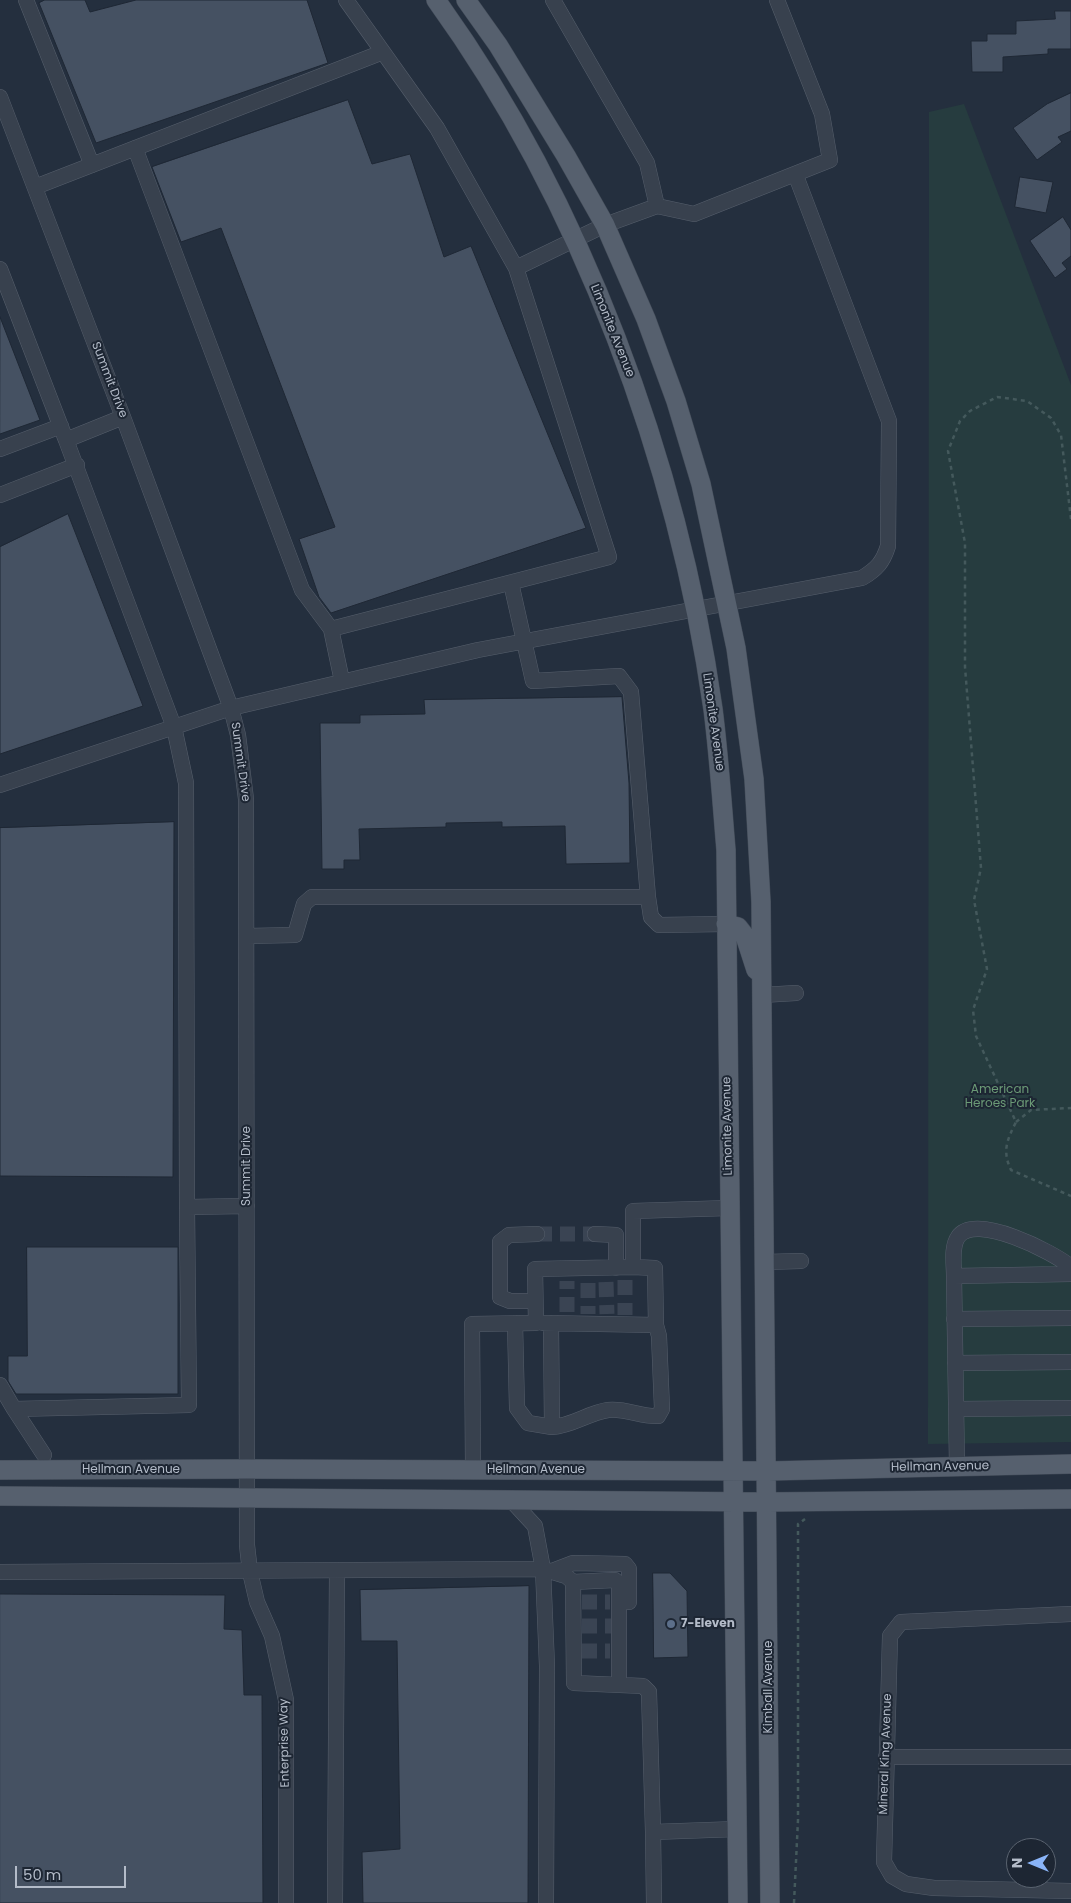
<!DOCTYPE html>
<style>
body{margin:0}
#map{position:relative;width:1071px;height:1903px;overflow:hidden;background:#242f3e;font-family:Poppins,sans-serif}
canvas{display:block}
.north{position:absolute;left:1006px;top:1838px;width:50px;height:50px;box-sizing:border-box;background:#1d2633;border:1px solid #59626f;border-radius:50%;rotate:270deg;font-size:14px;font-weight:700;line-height:20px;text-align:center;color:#b4bcc9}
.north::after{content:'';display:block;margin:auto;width:18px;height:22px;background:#8ab4f8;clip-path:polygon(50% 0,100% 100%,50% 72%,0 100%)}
.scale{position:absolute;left:15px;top:1866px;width:111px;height:22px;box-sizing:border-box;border:2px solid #b4bcc9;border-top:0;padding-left:6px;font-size:15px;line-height:18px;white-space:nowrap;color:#b4bcc9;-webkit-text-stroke:4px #1d2633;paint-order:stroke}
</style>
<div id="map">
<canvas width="1071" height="1903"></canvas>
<div class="north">N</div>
<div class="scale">50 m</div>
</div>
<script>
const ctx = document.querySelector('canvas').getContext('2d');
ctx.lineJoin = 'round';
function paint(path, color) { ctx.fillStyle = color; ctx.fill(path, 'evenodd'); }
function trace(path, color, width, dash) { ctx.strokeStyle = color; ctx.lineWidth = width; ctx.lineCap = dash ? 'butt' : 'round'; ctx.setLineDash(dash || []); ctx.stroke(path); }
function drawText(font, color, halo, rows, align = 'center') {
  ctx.font = font + ' Poppins,sans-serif'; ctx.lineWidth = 4; ctx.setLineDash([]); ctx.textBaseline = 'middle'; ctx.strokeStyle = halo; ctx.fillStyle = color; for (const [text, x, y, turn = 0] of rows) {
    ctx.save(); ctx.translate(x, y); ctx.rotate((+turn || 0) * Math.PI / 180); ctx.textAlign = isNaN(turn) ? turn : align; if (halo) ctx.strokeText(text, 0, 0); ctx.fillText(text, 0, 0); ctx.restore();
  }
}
paint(new Path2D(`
 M 964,104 L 1071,385 L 1071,1442 L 928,1444 L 929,112 Z`), '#263c3f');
const building = new Path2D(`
 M 45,0 L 85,0 L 90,12 L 136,0 L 307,0 L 328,63 L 96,143 L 39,3 Z
 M 1055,11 L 1071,11 L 1071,49 L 1048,49 L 1048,54 L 1003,57 L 1003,72 L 972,72 L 971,41 L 987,41 L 987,34 L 1016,34 L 1016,21 L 1055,19 Z
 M 1071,93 L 1071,131 L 1058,137 L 1062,142 L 1037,160 L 1013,128 L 1047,104 Z
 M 348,100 L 372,164 L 410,154 L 444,257 L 471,246 L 586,528 L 331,613 L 319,597 L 299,539 L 335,527 L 221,228 L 181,242 L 152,167 Z
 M 1020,177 L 1053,182 L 1046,213 L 1015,207 Z
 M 1063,217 L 1071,230 L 1071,256 L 1062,263 L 1067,269 L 1055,278 L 1030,241 Z
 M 0,317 L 40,420 L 0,434 Z
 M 68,514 L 143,706 L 0,754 L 0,547 Z
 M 622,697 L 629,783 L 630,863 L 566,864 L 565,826 L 502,827 L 502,822 L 446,823 L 446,827 L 359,829 L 360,860 L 344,860 L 344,869 L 322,869 L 320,723 L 360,723 L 360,715 L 425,714 L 424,700 Z
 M 174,822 L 173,1177 L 0,1176 L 0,828 Z
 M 27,1247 L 178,1247 L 178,1394 L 16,1394 L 8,1381 L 8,1356 L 27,1356 Z
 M 653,1573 L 670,1573 L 687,1591 L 688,1657 L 654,1658 Z
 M 529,1586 L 528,1903 L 363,1903 L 362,1852 L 400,1849 L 397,1641 L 361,1641 L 360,1590 Z
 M 0,1594 L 225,1595 L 224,1629 L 242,1630 L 244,1695 L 262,1695 L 263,1903 L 0,1903 Z`);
paint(building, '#455162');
trace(building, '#1f2835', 1);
trace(new Path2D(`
 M 537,1234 L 595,1234
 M 625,1280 L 625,1315
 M 606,1282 L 607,1314
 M 588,1283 L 588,1314
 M 567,1312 L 567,1281
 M 582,1602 L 610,1602
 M 582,1626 L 611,1626
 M 582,1651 L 610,1651`), '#3a4453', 15, [15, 8]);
const minor = new Path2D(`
 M 26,0 L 92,165
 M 346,0 L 437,128 L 516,268 L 605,225 L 657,206 L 694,214 L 830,160 L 822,114 L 777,0
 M 553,0 L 647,163 L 657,206
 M 0,97 L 123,417 L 231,708 L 238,735 L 246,799 L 247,1545 L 250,1572 L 257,1602 L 272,1636 L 286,1700 L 286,1903
 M 135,148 L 302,590 L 331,629 L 342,681
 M 35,187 L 383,52
 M 0,269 L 66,440
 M 123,417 L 66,440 L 174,727 L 186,783 L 187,1207
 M 0,449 L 61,426
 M 0,495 L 77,465
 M 331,629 L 609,557 L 516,268
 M 0,785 L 231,708 L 478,650 L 862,578 C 877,569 883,562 888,546 L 889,421 L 796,176
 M 648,897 L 651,917 L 659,925 L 726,924
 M 247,936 L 295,935 L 304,904 L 312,897 L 648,897 L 631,692 L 619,676 L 533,681 L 511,583
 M 762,995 L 796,993
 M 595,1234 L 616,1235 L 616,1268
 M 765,1262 L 801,1261
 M 954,1276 L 1071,1274
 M 535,1301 L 510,1301 L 500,1297 L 500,1242 L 509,1235 L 537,1234
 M 954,1319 L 1071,1318
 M 515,1323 L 517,1408 L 528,1423 L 552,1427 L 551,1323
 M 543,1323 L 656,1325 L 655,1268 L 633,1267
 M 955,1363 L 1071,1362
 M 0,1385 L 14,1409
 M 956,1409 L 1071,1408
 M 552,1427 C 572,1426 588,1413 608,1410 C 626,1408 641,1417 658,1416 L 662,1409 L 659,1336 L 656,1325
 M 44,1455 L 14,1409 L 189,1405 L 187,1207 L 247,1206
 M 957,1466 L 954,1276 C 954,1264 951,1247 958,1237 C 975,1212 1053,1252 1071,1267
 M 473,1470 L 472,1324 L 536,1323 L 535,1269 L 633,1267 L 633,1211 L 729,1208
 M 511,1500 L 535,1526 L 543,1569 L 566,1576 L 573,1582 L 615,1580 L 619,1585 L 619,1684
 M 552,1571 L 573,1563 L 625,1564 L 629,1569 L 629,1602
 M 0,1572 L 543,1569 L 547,1666 L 546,1903
 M 573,1582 L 574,1683 L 643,1686 L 649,1692 L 653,1832
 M 1071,1614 L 901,1622 L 890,1636 L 884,1862 L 892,1876 L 906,1884 L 934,1888 L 1071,1891
 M 886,1757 L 1071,1757
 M 335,1903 L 337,1570
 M 654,1903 L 653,1832 L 737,1829`);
const major = new Path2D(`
 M 436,0 C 582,202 678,463 713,709 C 719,756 722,803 726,850 L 738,1903
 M 466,0 L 498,45 L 566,156 L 605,225 L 646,319 L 676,401 L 701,484 L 736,648 L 754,779 L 761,902 L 770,1903
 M 726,924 L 738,927 L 745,936 L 756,970
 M 0,1470 L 247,1469 L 768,1471 L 1071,1464
 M 0,1496 L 768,1502 L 1071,1499`);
trace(minor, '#565f6c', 16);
trace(major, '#414a57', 20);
trace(new Path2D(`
 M 1071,519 L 1061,435 L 1051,418 L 1027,401 L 997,397 L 970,411 L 960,421 L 948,451 L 965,543 L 965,667 L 981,868 L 974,900 L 987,969 L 973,1010 L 976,1036 L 1016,1122 C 1007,1140 1002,1151 1011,1170 L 1071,1196
 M 1016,1122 L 1031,1110 L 1071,1108
 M 794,1903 L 798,1820 L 798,1524 L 805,1519`), '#44595c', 2.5, [4, 4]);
trace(minor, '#38414e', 15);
trace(major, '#56606e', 19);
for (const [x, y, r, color] of [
 [671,1624,5,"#5c6f8a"]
]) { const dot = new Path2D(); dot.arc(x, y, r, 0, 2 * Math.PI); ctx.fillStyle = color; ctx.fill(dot); trace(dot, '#1d2633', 2); }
drawText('12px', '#b4bcc9', '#1d2633', [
 ["Limonite Avenue",612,331,68],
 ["Summit Drive",109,380,69],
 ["Limonite Avenue",713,722,82],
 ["Summit Drive",240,762,82],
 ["Limonite Avenue",728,1126,-91],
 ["Summit Drive",247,1166,-90],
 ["Hellman Avenue",940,1467,-1],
 ["Hellman Avenue",131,1470],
 ["Hellman Avenue",536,1470],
 ["Kimball Avenue",769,1687,-90],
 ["Enterprise Way",285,1743,-91],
 ["Mineral King Avenue",886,1754,-88]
]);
drawText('12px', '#6b9a76', '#1d2633', [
 ["American",1000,1090],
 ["Heroes Park",1000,1104]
]);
drawText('bold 12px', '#b4bcc9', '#1d2633', [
 ["7-Eleven",681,1624]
], 'left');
</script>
